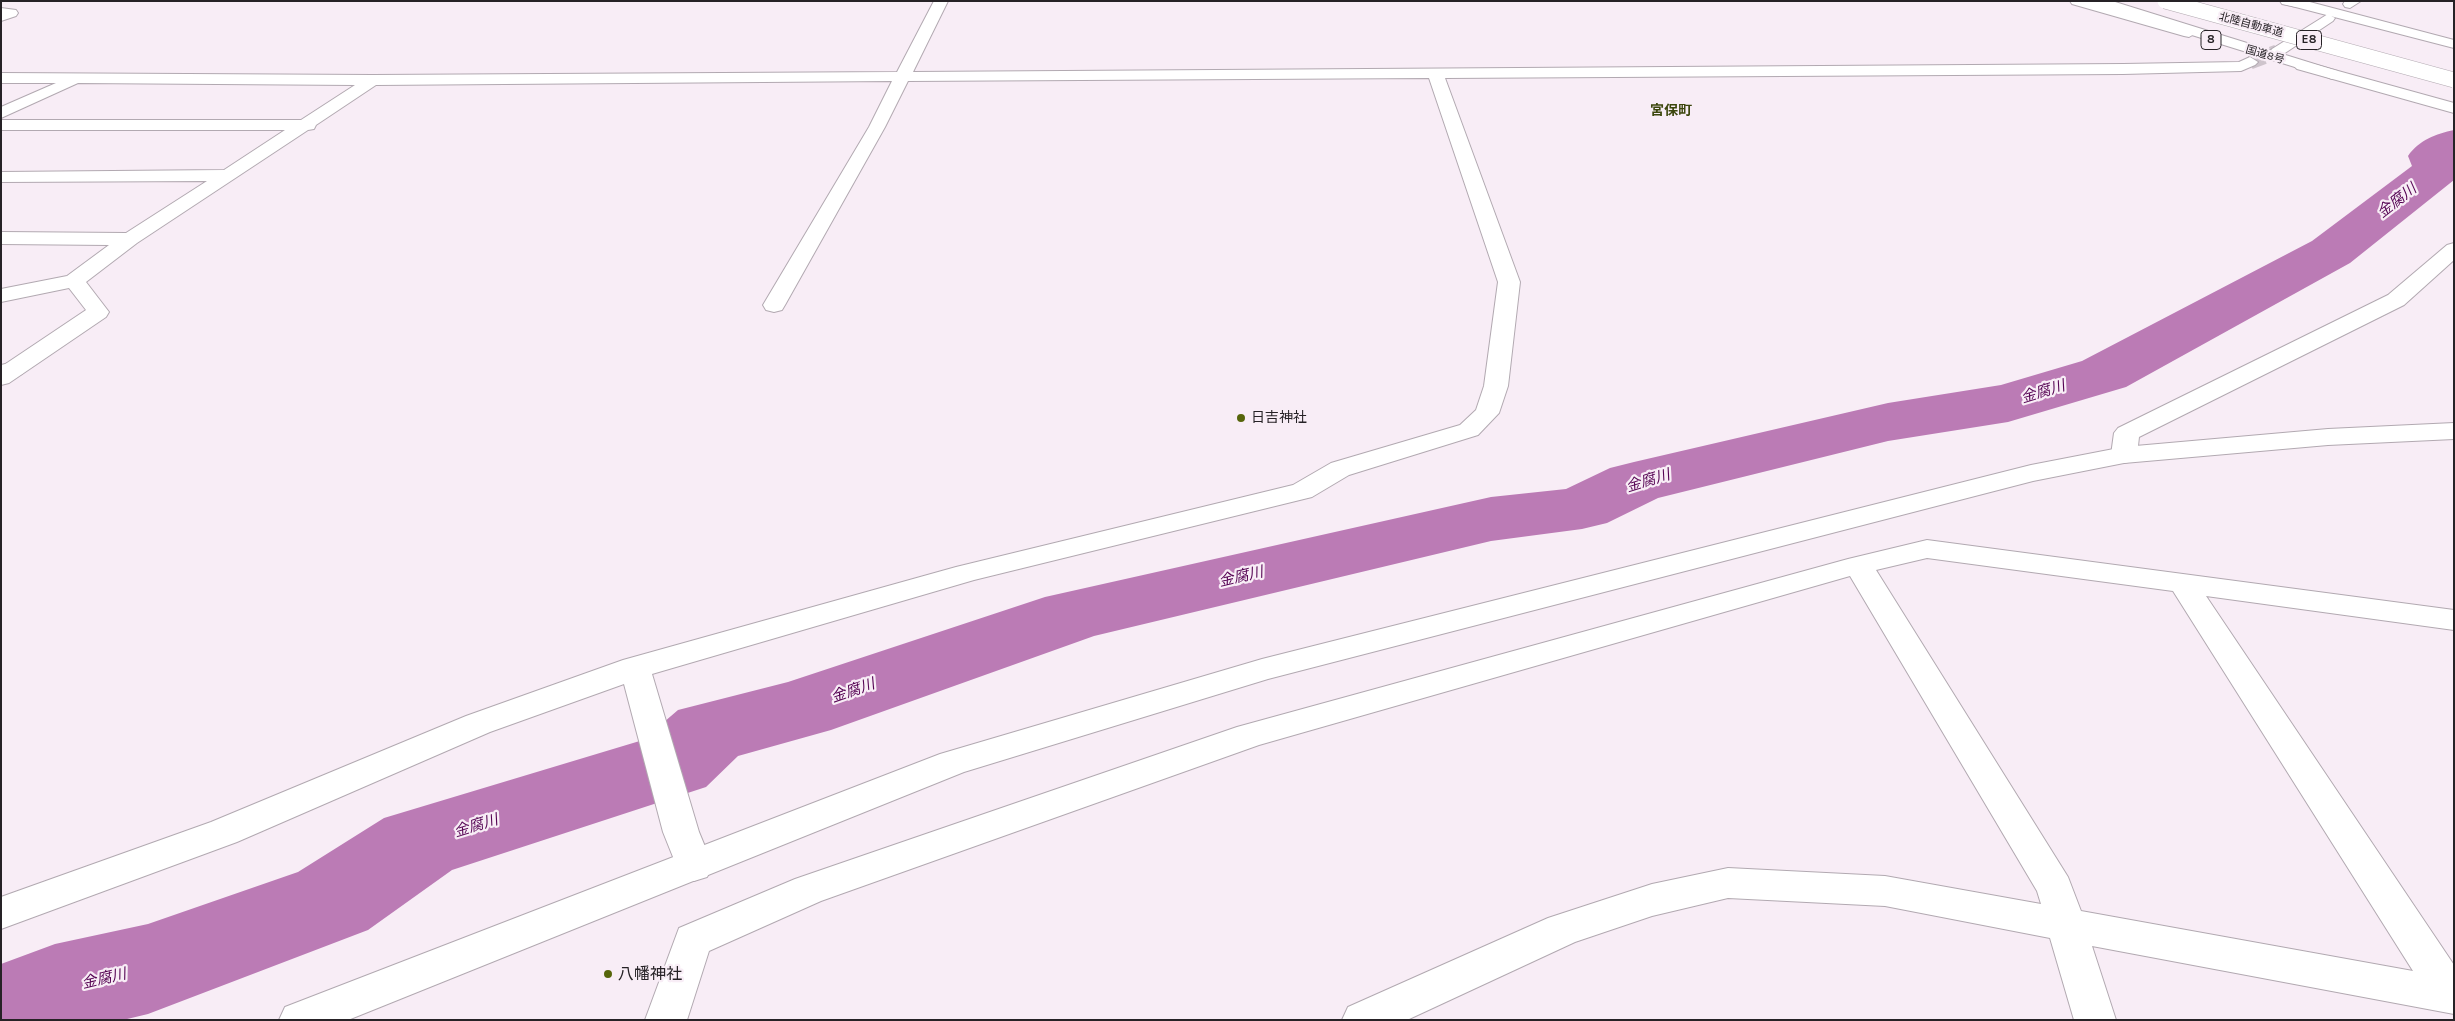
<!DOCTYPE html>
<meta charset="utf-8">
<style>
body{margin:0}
#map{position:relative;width:2455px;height:1021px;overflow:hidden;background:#f8edf6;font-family:Karla,sans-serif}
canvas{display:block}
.frame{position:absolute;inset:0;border:2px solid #262226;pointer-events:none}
</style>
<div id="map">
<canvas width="2455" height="1021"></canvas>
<div class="frame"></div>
</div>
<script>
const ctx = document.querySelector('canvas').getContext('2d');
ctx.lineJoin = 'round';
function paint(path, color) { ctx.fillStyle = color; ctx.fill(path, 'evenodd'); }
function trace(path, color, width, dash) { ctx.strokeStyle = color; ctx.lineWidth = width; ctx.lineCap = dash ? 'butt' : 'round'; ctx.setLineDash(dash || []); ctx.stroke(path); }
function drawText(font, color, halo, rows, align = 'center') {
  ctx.font = font + ' Karla,"Noto Sans JP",sans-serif'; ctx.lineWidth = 4.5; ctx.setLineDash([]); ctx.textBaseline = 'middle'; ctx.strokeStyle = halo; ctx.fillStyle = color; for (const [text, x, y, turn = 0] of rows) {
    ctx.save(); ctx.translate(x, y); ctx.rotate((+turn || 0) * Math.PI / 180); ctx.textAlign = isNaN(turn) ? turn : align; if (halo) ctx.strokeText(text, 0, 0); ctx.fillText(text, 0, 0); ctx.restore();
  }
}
paint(new Path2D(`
 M 2454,130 L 2454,180 L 2350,263 L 2126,387 L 2008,422 L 1888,441 L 1658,498 L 1607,523 L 1582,529 L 1491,541 L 1094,636 L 831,730 L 738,756 L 706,787 L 452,870 L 368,930 L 148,1014 L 123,1020 L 1,1020 L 1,964 L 55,944 L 148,924 L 298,872 L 384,818 L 643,740 L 678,710 L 788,682 L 1045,597 L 1491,497 L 1566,489 L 1610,468 L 1634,462 L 1888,403 L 2001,385 L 2082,361 L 2312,241 L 2412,166 L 2408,156 C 2419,140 2436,134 2454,130 Z`), '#bb7bb5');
trace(new Path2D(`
 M 2250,62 L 2277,52`), '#cec4cc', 15, [15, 8]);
const minor = new Path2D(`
 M 934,1 L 948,1 L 913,72 L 2123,64 L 2239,62 L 2250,57 L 2258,62 L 2255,65 L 2241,71 L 2123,74 L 1445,78 L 1520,282 L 1508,386 L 1499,413 L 1478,435 L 1349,475 L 1312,497 L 974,580 L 652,674 L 699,832 L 713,866 L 707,877 L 694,881 L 681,877 L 663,832 L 624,684 L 490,732 L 237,842 L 1,929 L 1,897 L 211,822 L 466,716 L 623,660 L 956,567 L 1293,485 L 1331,463 L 1460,425 L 1476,410 L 1484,386 L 1498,282 L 1429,78 L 908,81 L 885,127 L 785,305 L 782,310 L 774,312 L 766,310 L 763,305 L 869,127 L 892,81 L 376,85 L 316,125 L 314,129 L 308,130 L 137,243 L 86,282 L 109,312 L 106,317 L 9,383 L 1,385 L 1,367 L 86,310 L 69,288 L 1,302 L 1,289 L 67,276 L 109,245 L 1,244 L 1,232 L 126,233 L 207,181 L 1,182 L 1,172 L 224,170 L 285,130 L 1,130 L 1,120 L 301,120 L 355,85 L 78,83 L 1,118 L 1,107 L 56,83 L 1,83 L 1,73 L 373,75 L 897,72 Z
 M 2345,1 L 2361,1 L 2350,8 L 2345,7 L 2343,4 Z
 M 1,8 L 16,10 L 18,13 L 16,16 L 1,21 Z
 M 2328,14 L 2335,18 L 2333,21 L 2282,55 L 2272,55 L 2270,52 L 2272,49 Z
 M 2454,243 L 2454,260 L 2404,305 L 2139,437 L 2137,455 L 2133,461 L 2124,463 L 2115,461 L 2111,455 L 2114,433 L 2118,428 L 2388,295 L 2447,245 Z
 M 1927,540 L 2454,610 L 2454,630 L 2206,596 L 2454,965 L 2454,1014 L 2092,946 L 2116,1020 L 2074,1020 L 2050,938 L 1885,906 L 1728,898 L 1652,916 L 1575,942 L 1407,1020 L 1342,1020 L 1348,1007 L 1548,918 L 1652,884 L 1728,868 L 1885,876 L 2041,904 L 2037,891 L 1850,576 L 1259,745 L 821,901 L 709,951 L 687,1020 L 645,1020 L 679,928 L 795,879 L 1237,727 L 1848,559 ZM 1927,558 L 2173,591 L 2413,971 L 2081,911 L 2068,877 L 1876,570 Z`);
const tertiary = new Path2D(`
 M 14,362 L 22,364 L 26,369 L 22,374 L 1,379 L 1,365 Z
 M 2454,423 L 2454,439 L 2328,445 L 2124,463 L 2033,481 L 1268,679 L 964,772 L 348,1020 L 279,1020 L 285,1007 L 940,754 L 1262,659 L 2031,465 L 2124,447 L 2328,429 Z`);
const trunk = new Path2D(`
 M 2070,1 L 2093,1 L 2194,30 L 2196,33 L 2189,37 L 2184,36 L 2072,4 Z
 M 2282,1 L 2306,1 L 2454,40 L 2454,48 L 2284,4 Z
 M 2302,61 L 2454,103 L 2454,113 L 2297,69 L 2294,66 Z`);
const motorway = new Path2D(`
 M 2090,1 L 2112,1 L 2337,71 L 2340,74 L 2332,79 L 2327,77 L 2092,4 Z
 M 2280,1 L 2303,1 L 2304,3 L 2297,7 L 2282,4 Z`);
trace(minor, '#b2a9b1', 2);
trace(tertiary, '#b2a9b1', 2);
trace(trunk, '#b2a9b1', 2);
trace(motorway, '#b2a9b1', 2);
paint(minor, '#fff');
paint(tertiary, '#fff');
paint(trunk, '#fff');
paint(motorway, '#fff');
const motorwayBridge = new Path2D(`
 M 2165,1 L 2454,80`);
trace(motorwayBridge, '#b2a9b1', 16, []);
trace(motorwayBridge, '#fff', 15);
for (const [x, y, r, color] of [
 [1241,418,5,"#56650b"],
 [608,974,5,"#56650b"]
]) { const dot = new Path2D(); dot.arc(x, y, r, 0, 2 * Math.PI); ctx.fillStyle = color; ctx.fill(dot); trace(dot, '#f8edf6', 2); }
drawText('11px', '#262226', '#f8edf6', [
 ["北陸自動車道",2251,25,15],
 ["国道8号",2265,55,16]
]);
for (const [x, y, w] of [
 [2211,40,20],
 [2309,40,25]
]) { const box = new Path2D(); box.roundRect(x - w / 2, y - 9.5, w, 19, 4); ctx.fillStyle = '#f8edf6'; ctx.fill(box); trace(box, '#262226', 1); }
drawText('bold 12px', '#262226', null, [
 ["8",2211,40],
 ["E8",2309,40]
]);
drawText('bold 14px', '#3c470d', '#f8edf6', [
 ["宮保町",1671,111]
]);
drawText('14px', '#262226', '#f8edf6', [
 ["日吉神社",1251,418]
], 'left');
drawText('italic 15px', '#550353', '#f8edf6', [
 ["金腐川",2397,201,-38],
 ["金腐川",2043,392,-17],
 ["金腐川",1648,481,-17],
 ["金腐川",1241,577,-13],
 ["金腐川",853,691,-19],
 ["金腐川",476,826,-17],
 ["金腐川",104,979,-13]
]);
drawText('16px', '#262226', '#f8edf6', [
 ["八幡神社",618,974]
], 'left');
</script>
